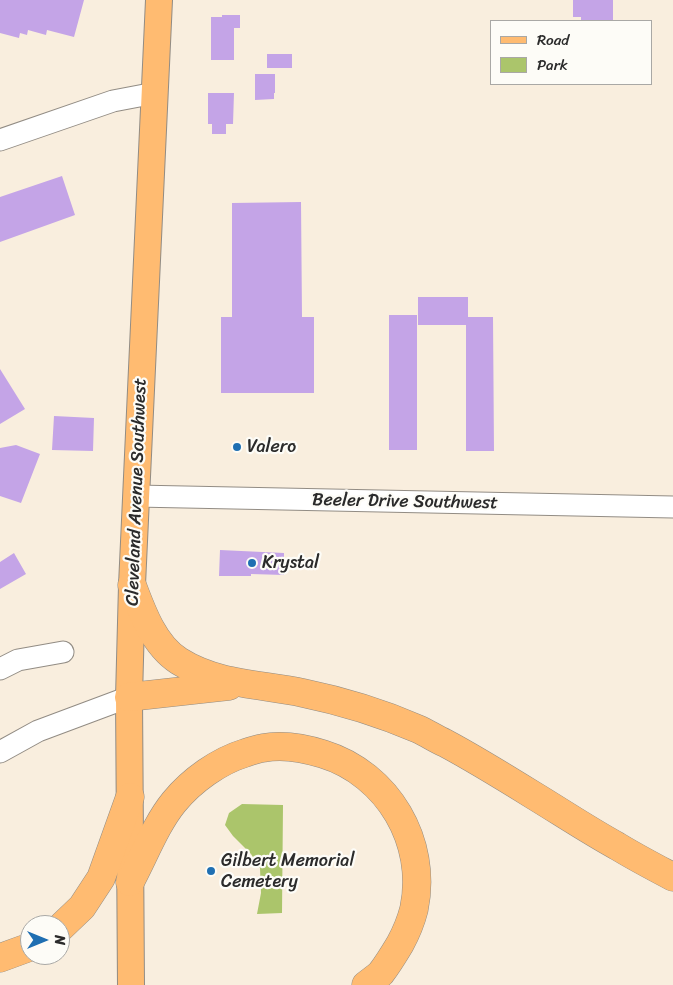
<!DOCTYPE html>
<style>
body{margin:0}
#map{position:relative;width:673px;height:985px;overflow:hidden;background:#f9eede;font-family:Sriracha,sans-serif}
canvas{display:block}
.legend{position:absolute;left:490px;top:20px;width:162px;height:65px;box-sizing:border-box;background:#fdfcf7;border:1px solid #a9a8a5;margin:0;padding:6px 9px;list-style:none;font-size:15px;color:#2b2b2b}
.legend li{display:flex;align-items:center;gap:10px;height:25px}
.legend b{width:25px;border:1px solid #a9a8a5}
.north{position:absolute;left:20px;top:915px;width:50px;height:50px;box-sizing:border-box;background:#fdfcf7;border:1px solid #a9a8a5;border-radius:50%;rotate:90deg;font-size:14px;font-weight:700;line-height:20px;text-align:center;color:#2b2b2b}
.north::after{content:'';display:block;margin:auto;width:18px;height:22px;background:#1f6fb2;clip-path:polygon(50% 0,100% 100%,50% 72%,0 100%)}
</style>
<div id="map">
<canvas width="673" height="985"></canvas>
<ul class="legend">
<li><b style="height:6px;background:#ffbb71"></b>Road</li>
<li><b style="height:14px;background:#abc56b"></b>Park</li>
</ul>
<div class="north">N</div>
</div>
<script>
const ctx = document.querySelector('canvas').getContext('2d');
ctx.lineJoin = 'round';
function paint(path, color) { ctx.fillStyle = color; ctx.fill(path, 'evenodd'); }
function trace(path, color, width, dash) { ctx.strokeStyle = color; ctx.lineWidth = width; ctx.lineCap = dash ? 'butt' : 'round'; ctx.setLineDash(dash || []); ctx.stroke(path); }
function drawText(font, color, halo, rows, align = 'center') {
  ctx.font = font + ' Sriracha,sans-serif'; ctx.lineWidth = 4.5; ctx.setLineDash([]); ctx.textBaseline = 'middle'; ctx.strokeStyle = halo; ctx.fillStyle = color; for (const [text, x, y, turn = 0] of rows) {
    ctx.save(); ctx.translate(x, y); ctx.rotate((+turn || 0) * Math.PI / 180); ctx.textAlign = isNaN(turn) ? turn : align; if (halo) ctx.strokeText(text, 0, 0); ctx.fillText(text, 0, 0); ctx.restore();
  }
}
paint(new Path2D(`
 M 242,804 L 283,805 L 282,913 L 257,914 L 261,893 L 260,868 L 251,854 L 233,836 L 225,825 L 229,813 Z`), '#abc56b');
paint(new Path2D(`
 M 0,0 L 84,0 L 74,37 L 47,30 L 46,35 L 28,30 L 27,35 L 20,33 L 19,38 L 0,33 Z
 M 573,0 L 613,0 L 613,21 L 581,21 L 581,17 L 573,17 Z
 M 222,15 L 240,15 L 240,28 L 234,28 L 234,60 L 211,60 L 211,17 L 222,17 Z
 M 267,54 L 292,54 L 292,68 L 267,68 Z
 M 255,74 L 275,74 L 275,93 L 274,93 L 274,99 L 255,100 Z
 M 208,93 L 234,93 L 233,124 L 226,124 L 226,134 L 212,134 L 212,124 L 208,124 Z
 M 62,176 L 75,215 L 0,242 L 0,197 Z
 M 301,202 L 302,317 L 314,317 L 314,393 L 221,393 L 221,317 L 232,317 L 232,203 Z
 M 418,297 L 468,297 L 468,317 L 493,317 L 494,451 L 466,451 L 466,325 L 418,325 Z
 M 389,315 L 417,315 L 417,450 L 389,450 Z
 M 0,369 L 25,409 L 0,424 Z
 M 54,416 L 94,418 L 93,451 L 52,450 Z
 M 16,445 L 40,454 L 21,503 L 0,496 L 0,448 Z
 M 220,550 L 284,553 L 284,575 L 251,574 L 251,576 L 219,576 Z
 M 14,553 L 26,574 L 0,589 L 0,562 Z`), '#c4a4e7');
const minor = new Path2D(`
 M 0,140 L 113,101 L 155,93
 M 136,496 L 673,507
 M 0,669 L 18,660 L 63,652
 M 0,752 L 38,731 L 129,697`);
const major = new Path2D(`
 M 131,985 L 129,697 L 132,585 L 159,0`);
const highway = new Path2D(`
 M 132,585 C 142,612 154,645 179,661 C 217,685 261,684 303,693 C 342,701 381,713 418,729 C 427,733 436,739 445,743 C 475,759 504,777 533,795 C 561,812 588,830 617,846 C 635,857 654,867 673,877
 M 129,697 L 229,686
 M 130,882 C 144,856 156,824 174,802 C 192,780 219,761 245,753 C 251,751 257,749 263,748 C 283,744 304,748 323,754 C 388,774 428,842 414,909 C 411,921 406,933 400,944 C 394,954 388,964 381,973 C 377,977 371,981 366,985
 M 60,928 L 82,907 L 101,878 L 130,797
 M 0,958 L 30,947`);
trace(minor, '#928c84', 23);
trace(major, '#928c84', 28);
trace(highway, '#928c84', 29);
trace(minor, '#fff', 21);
trace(major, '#ffbb71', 26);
trace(highway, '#ffbb71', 28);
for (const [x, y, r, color] of [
 [237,447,5,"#1f6fb2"],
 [252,563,5,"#1f6fb2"],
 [211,871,5,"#1f6fb2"]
]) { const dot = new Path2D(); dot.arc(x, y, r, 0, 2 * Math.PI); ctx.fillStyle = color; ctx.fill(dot); trace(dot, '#fdfcf7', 2); }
drawText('18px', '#2b2b2b', '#fdfcf7', [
 ["Valero",247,447],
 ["Krystal",262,563],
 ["Gilbert Memorial",221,861],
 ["Cemetery",221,882]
], 'left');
drawText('18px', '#2b2b2b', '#fdfcf7', [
 ["Cleveland Avenue Southwest",137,492,-88],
 ["Beeler Drive Southwest",405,502,1]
]);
</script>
